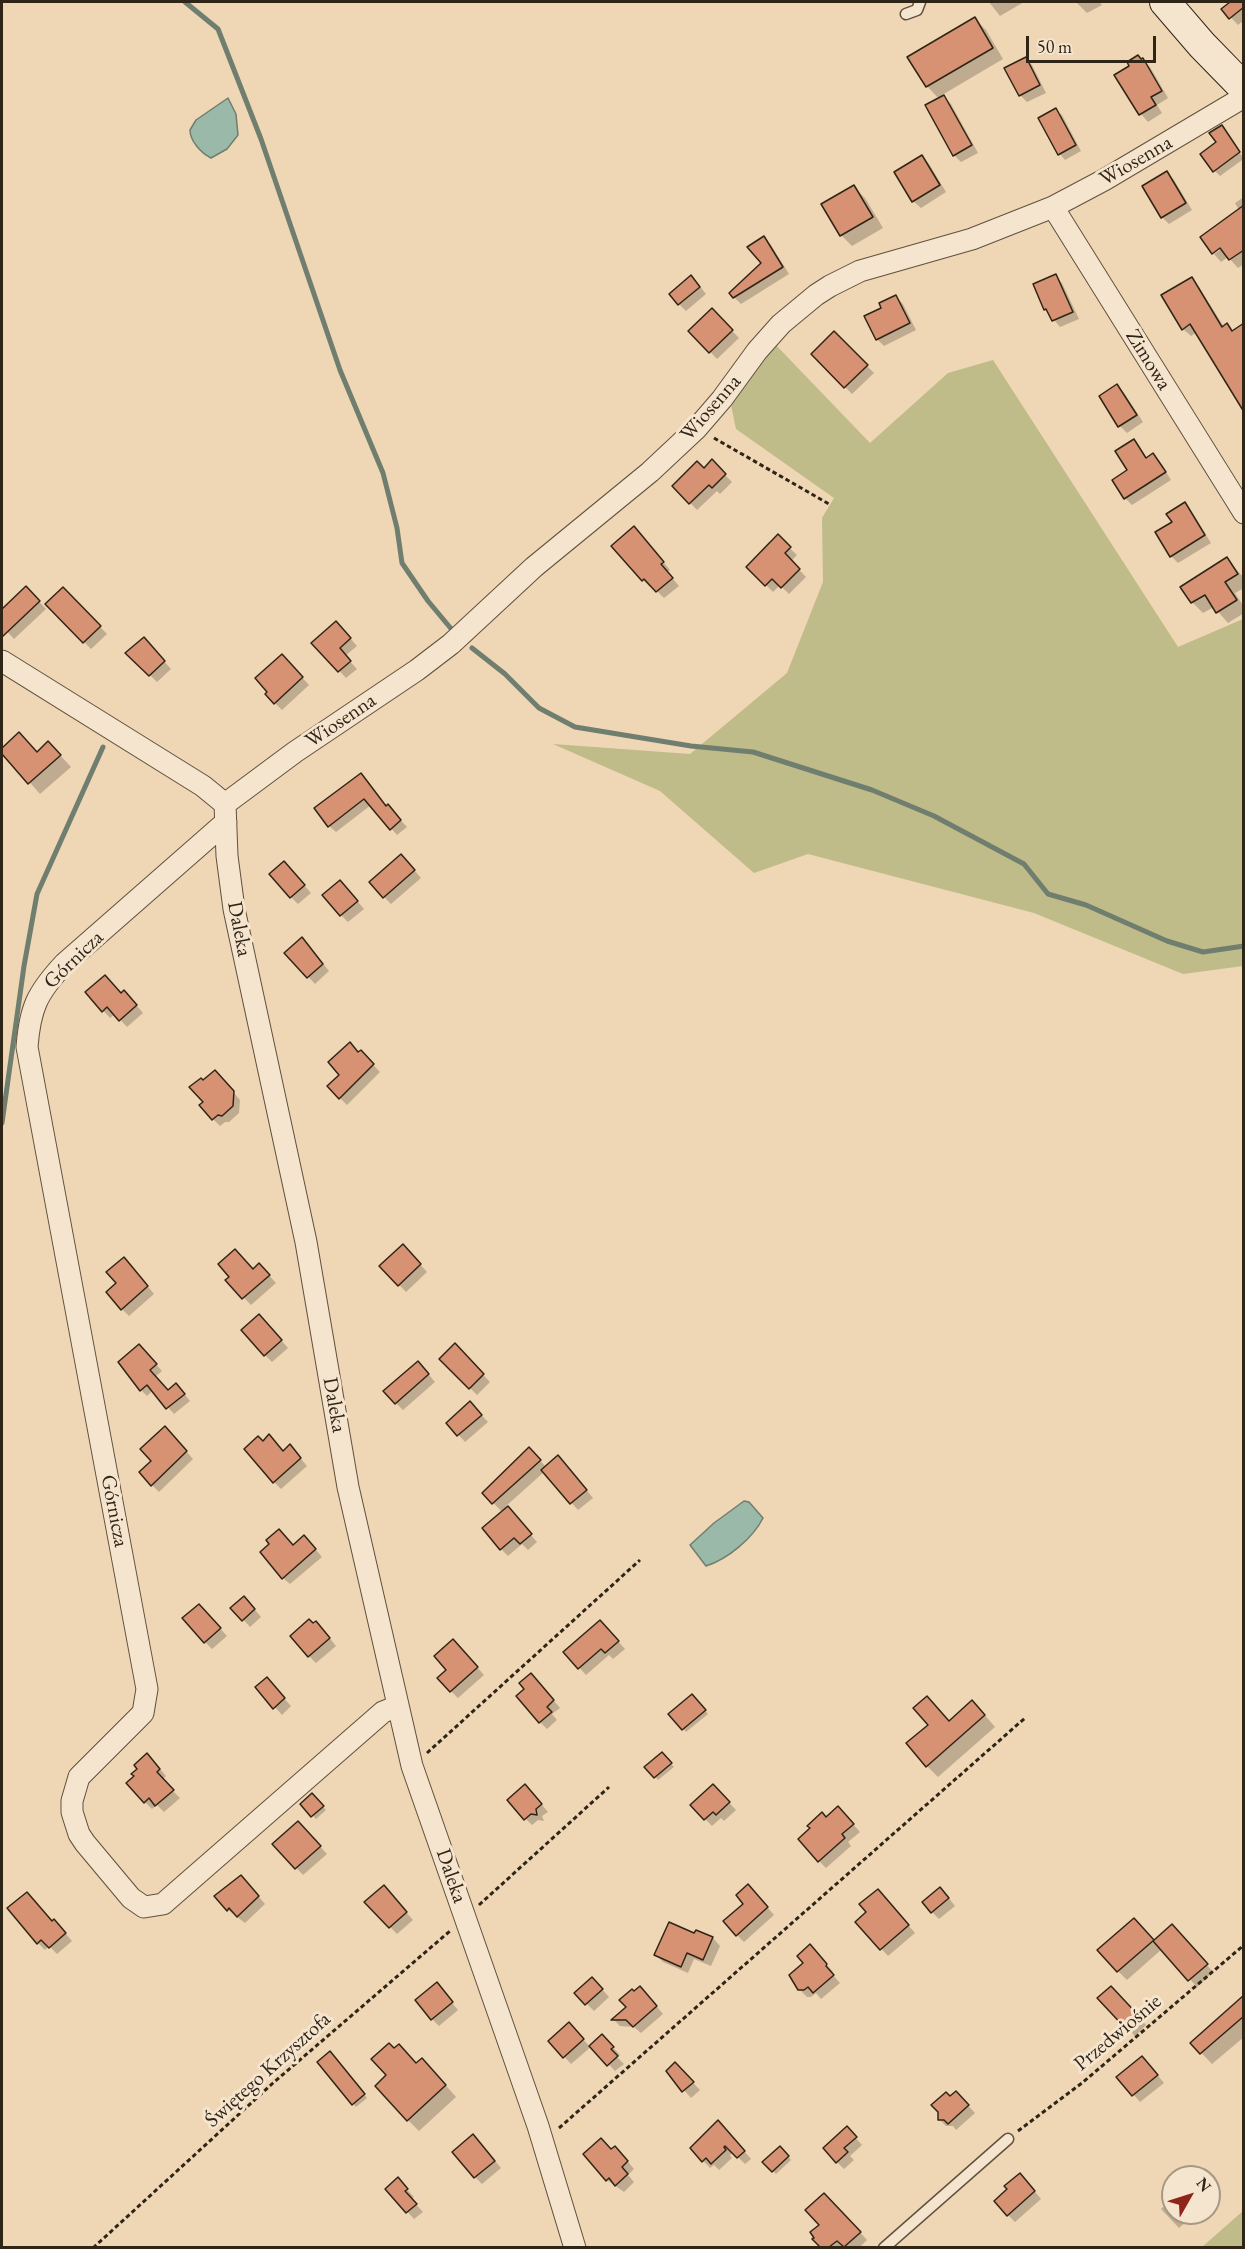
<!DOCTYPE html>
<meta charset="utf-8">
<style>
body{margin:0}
#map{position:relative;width:1245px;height:2249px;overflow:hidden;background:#efd6b4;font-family:"EB Garamond",serif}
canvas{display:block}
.frame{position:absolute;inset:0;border:3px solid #2f2516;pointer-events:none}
.north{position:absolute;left:1161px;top:2165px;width:60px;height:60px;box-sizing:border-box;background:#f5e4ce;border:2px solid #a69884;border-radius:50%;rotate:51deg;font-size:16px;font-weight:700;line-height:24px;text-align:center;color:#2f2516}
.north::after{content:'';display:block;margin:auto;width:21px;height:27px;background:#8f2418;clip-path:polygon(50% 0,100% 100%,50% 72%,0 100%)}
.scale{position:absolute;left:1026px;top:36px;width:130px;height:27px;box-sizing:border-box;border:3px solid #2f2516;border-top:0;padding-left:8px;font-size:18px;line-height:21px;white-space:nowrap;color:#2f2516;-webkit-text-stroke:4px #f5e4ce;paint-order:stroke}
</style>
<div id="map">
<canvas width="1245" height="2249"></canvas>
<div class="frame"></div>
<div class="north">N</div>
<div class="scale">50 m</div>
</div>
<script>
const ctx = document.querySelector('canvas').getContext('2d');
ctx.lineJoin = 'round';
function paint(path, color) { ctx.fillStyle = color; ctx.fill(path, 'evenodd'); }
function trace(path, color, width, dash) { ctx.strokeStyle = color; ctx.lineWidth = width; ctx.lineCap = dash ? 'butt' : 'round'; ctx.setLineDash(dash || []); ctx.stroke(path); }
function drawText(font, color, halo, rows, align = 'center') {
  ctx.font = font + ' "EB Garamond",serif'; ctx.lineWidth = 6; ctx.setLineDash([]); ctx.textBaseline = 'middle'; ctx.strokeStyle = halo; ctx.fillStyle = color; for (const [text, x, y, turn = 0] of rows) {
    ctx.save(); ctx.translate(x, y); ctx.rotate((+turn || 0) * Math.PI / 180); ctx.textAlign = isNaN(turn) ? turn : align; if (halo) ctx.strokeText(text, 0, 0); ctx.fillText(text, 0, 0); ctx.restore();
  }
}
paint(new Path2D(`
 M 772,341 L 870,443 L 948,373 L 993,360 L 1178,647 L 1243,619 L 1243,966 L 1183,974 L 1034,913 L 808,854 L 754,873 L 660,791 L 553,744 L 690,754 L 787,673 L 823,582 L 822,518 L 834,498 L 736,429 L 730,400 Z
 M 1243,2211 L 1243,2247 L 1202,2247 Z`), '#bfbc89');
const water = new Path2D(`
 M 228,98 L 236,114 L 238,135 L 227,149 L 211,158 C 201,153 190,141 190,130 L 196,120 Z
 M 744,1501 L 749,1502 L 763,1518 C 753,1538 728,1559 706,1566 L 690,1545 L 714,1523 Z`);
paint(water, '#9ab9a9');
trace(water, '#6f7e6e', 1.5);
paint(new Path2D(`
 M 989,2 L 1024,2 L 1000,16 Z
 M 1076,2 L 1100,2 L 1102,5 L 1087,13 Z
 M 1232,2 L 1244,2 L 1244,20 L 1238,25 L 1223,9 Z
 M 975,19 L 986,30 L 1003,59 L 942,95 L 951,104 L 978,153 L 961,162 L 954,155 L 939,99 L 927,86 Z
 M 1025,58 L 1032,65 L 1046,93 L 1027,102 L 1020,95 Z
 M 1143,60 L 1150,67 L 1168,98 L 1157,105 L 1162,113 L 1148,122 L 1141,114 L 1116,76 Z
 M 1056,110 L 1062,115 L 1081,151 L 1065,160 L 1060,154 L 1040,119 Z
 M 1224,131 L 1244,159 L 1244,162 L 1242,160 L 1220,176 L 1215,171 L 1218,143 Z
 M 922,157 L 929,164 L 946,192 L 921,208 L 913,201 L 896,173 Z
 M 1167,173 L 1174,180 L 1192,210 L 1169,224 L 1162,217 Z
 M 854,187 L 865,198 L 883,228 L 852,246 L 841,235 Z
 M 1244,197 L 1244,264 L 1238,268 L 1228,257 L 1221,262 L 1214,254 L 1227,245 L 1239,210 L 1235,203 Z
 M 764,238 L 771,245 L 789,274 L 741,304 L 734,297 L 763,263 Z
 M 1055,275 L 1062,283 L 1079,319 L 1060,327 L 1045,309 Z
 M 1191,279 L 1199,287 L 1224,327 L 1227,325 L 1233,331 L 1197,332 L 1191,336 L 1183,329 Z
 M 698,284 L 706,294 L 686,311 L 679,304 Z
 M 896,297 L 903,304 L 916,330 L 884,346 L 877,339 L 883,309 Z
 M 712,310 L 739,338 L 717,359 L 690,331 Z
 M 834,333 L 874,373 L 852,394 L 813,354 Z
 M 1117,386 L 1124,393 L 1143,422 L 1127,433 L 1120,426 Z
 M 1133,441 L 1147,459 L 1153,455 L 1160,462 L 1171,480 L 1132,505 L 1125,498 Z
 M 712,462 L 732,482 L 720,494 L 717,491 L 697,510 L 674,486 L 704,470 Z
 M 1184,504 L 1191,511 L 1211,543 L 1178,563 L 1171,556 L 1174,522 Z
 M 641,535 L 670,570 L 667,572 L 679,586 L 664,598 L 652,586 L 650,587 L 643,580 L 613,546 Z
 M 778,537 L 797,555 L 791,561 L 806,577 L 789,594 L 780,585 L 773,592 L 748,567 Z
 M 1227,559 L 1244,578 L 1244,588 L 1235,593 L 1244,607 L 1244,613 L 1228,623 L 1214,607 L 1203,613 L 1192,602 Z
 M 26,588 L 46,609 L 14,639 L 2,626 L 2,611 Z
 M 63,589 L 107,634 L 91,649 L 47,604 Z
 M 343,630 L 357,646 L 345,656 L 357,669 L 346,678 L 313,643 Z
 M 150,646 L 171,669 L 157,682 L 144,669 Z
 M 289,663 L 309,685 L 282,710 L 275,703 Z
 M 19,734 L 37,753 L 59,754 L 71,767 L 40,794 L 2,751 Z
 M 360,775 L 387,808 L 394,813 L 407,827 L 397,835 L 371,805 L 336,832 L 329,826 Z
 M 408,863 L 421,878 L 391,904 L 384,897 Z
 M 291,870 L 311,893 L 298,904 L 291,897 Z
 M 347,889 L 364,909 L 348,922 L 341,915 Z
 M 309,946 L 329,971 L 315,984 L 286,953 Z
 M 87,993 L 121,994 L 131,999 L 143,1013 L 127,1027 L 115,1014 L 110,1018 Z
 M 361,1052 L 380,1072 L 347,1105 L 340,1098 L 341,1075 Z
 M 222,1079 L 240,1100 L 239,1113 L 229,1122 L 225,1122 L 220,1126 L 213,1119 L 205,1102 L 203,1082 Z
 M 410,1253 L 427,1272 L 406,1292 L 381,1266 Z
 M 131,1266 L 154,1294 L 129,1316 L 122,1309 L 118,1283 Z
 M 253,1271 L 266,1272 L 276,1283 L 251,1305 L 227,1280 Z
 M 266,1323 L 288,1348 L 272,1362 L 265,1355 Z
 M 455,1346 L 490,1382 L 477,1395 L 441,1359 Z
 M 145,1352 L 162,1371 L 155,1377 L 168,1391 L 182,1391 L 190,1401 L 174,1414 L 153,1390 L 147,1396 L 141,1390 Z
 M 425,1370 L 435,1382 L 403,1410 L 396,1403 Z
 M 477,1410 L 488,1422 L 465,1442 L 448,1423 Z
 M 172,1435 L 193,1459 L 159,1492 L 152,1485 Z
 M 263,1443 L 284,1452 L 296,1453 L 307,1466 L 281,1489 L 274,1482 Z
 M 536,1456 L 546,1467 L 565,1464 L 593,1498 L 578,1510 L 544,1472 L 506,1506 L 537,1542 L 528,1550 L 522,1544 L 508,1556 L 501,1549 L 502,1512 L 484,1493 Z
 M 311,1544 L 322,1557 L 290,1584 L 283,1578 L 293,1547 Z
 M 251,1605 L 261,1617 L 250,1627 L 233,1608 Z
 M 206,1613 L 227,1636 L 212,1649 L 205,1642 Z
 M 607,1629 L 625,1649 L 613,1659 L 609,1655 L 586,1675 L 565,1652 Z
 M 323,1630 L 336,1646 L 316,1663 L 309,1656 Z
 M 460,1648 L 484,1675 L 458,1698 L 451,1691 L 448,1670 Z
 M 538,1682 L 560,1708 L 552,1714 L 557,1720 L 547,1729 L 540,1722 Z
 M 273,1686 L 291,1706 L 282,1715 L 257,1687 Z
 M 695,1699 L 708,1714 L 686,1732 L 671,1714 Z
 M 983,1713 L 995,1727 L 938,1777 L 927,1766 L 949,1722 Z
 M 662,1754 L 674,1767 L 658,1780 L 647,1767 Z
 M 154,1762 L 166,1776 L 162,1780 L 180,1798 L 164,1812 L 157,1805 L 152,1809 L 145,1802 Z
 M 532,1793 L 548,1812 L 542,1816 L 544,1821 L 538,1820 L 532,1825 L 525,1818 Z
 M 720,1793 L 736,1810 L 724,1821 L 721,1818 L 712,1826 L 692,1805 Z
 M 312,1795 L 326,1810 L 316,1819 L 302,1804 Z
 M 845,1815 L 860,1832 L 848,1842 L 851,1846 L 826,1868 L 819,1861 L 827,1818 Z
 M 305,1830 L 327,1854 L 303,1875 L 274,1844 Z
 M 248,1884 L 265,1904 L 245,1923 L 228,1910 Z
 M 755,1893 L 774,1915 L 744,1942 L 737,1935 Z
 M 390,1894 L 413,1920 L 397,1934 L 366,1902 Z
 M 947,1896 L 955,1906 L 939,1919 L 932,1912 Z
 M 885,1898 L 915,1933 L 888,1956 L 857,1922 Z
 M 52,1923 L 61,1928 L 72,1941 L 57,1954 L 49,1946 L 45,1950 L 38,1943 Z
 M 1143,1929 L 1154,1941 L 1179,1933 L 1213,1972 L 1197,1987 L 1162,1949 L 1127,1980 L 1118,1971 Z
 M 696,1931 L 713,1938 L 720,1946 L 711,1966 L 694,1959 L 688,1973 L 663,1962 L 656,1955 L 695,1935 Z
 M 817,1953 L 833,1972 L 832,1974 L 840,1983 L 821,1999 L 816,1993 L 811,1997 L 807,1997 L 799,1989 Z
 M 599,1986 L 609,1997 L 594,2011 L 576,1993 Z
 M 1110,1988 L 1146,2025 L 1135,2036 L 1099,1998 Z
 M 443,1992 L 458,2010 L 439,2026 L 432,2019 Z
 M 647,1995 L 663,2014 L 641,2033 L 634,2027 L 620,2026 L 614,2020 Z
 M 1244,1997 L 1244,2037 L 1212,2064 L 1192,2043 Z
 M 576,2031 L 590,2047 L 602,2036 L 620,2055 L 617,2057 L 624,2064 L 615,2071 L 592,2046 L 571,2064 L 550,2041 Z
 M 333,2056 L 367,2098 L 356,2107 L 319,2063 Z
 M 675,2064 L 700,2090 L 691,2098 L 668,2072 Z
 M 416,2065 L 433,2071 L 456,2097 L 419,2131 L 408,2120 Z
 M 1149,2065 L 1164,2083 L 1140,2102 L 1118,2077 Z
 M 950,2098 L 963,2100 L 975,2113 L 956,2130 L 953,2126 L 946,2126 L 939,2119 Z
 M 847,2128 L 862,2145 L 850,2156 L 854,2160 L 844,2169 L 837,2162 Z
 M 725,2129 L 751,2159 L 745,2164 L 733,2152 L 730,2155 L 732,2158 L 719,2170 L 714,2165 L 710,2168 L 692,2149 Z
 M 480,2143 L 501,2168 L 482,2184 L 475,2177 Z
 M 780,2148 L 791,2160 L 776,2174 L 764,2162 Z
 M 622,2155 L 634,2169 L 628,2175 L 634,2182 L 624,2192 L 607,2180 Z
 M 398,2180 L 414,2197 L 411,2199 L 423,2212 L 414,2219 L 387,2189 Z
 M 1027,2182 L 1041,2199 L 1015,2222 L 1008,2215 Z
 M 1173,2198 L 1173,2213 L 1196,2213 L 1179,2228 L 1161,2209 Z
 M 839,2209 L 867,2240 L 859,2248 L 824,2248 L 812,2232 Z`), '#0003');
trace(new Path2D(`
 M 185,2 L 218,29 L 261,139 L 340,370 L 383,473 L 397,528 L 402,563 L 428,601 L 453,631
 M 472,648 L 505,674 L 539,708 L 575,727 L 691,746 L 753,752 L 872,790 L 934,816 L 1024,864 L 1048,894 L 1086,905 L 1167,941 L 1203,952 L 1244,946
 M 2,1123 L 24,966 L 37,894 L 103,747`), '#6f7e6e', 5);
const building = new Path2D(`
 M 1230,2 L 1244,2 L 1244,7 L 1229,19 L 1221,9 Z
 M 975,17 L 993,48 L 926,87 L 907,57 Z
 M 1138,55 L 1141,59 L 1143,58 L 1162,91 L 1151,97 L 1156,105 L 1139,115 L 1114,75 L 1129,66 L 1127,62 Z
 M 1026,57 L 1040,85 L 1019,96 L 1004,68 Z
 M 944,95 L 972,145 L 953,156 L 925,105 Z
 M 1056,108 L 1076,145 L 1058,155 L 1038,118 Z
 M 1222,125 L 1240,152 L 1213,172 L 1200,154 L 1216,142 L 1209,133 Z
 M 922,155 L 940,185 L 912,202 L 894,172 Z
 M 1167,171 L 1186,203 L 1161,218 L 1142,186 Z
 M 854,185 L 873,217 L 840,236 L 821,204 Z
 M 1244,205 L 1244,250 L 1229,260 L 1220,248 L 1212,254 L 1200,237 Z
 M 764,236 L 783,267 L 733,298 L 729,293 L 761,263 L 747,247 Z
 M 1056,274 L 1073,312 L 1052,321 L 1046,309 L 1044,310 L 1033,284 Z
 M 691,275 L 700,287 L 678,305 L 669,294 Z
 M 1192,277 L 1222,327 L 1227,323 L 1232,331 L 1244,323 L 1244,412 L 1190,324 L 1182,330 L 1161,295 Z
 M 896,295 L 910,323 L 876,340 L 864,316 L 881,308 L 879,303 Z
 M 712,308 L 733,330 L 709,353 L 688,331 Z
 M 834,331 L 868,365 L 844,388 L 811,354 Z
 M 1117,384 L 1137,415 L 1118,427 L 1099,396 Z
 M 1134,439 L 1146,458 L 1153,453 L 1166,472 L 1124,499 L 1112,480 L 1127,470 L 1115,451 Z
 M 712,459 L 726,474 L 712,488 L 709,485 L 689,504 L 672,486 L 697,461 L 704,468 Z
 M 1185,502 L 1205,535 L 1170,557 L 1155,532 L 1172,522 L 1166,514 Z
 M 634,526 L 664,562 L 661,564 L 673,578 L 656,592 L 644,579 L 642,581 L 611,546 Z
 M 778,534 L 791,547 L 785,553 L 800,569 L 781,588 L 772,579 L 765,586 L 746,567 Z
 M 1227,557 L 1238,574 L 1225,582 L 1237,600 L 1216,613 L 1205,595 L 1191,603 L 1180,587 Z
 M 26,586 L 40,601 L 2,637 L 2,609 Z
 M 63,587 L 101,626 L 83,643 L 45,604 Z
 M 336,621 L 351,638 L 340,648 L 351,661 L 338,672 L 311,643 Z
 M 144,637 L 165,661 L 149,676 L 125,653 Z
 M 282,654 L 303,677 L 274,704 L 265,694 L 267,692 L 255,678 Z
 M 19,732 L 37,752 L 48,741 L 61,755 L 28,784 L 2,754 L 2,748 Z
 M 361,773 L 386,806 L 388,804 L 401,820 L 390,830 L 364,799 L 328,827 L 314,808 Z
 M 401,854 L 415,870 L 383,898 L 369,882 Z
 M 284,861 L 305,885 L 290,898 L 269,874 Z
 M 340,880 L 358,901 L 340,916 L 322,895 Z
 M 302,937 L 323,964 L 307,978 L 284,953 Z
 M 105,975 L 121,993 L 124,990 L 137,1005 L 119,1021 L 107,1007 L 102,1012 L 85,992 Z
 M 350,1042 L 358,1052 L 361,1050 L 374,1064 L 339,1099 L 327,1086 L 339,1075 L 328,1062 Z
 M 215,1070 L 234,1091 L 233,1106 L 222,1116 L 218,1115 L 212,1120 L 199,1105 L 203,1102 L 189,1087 L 201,1078 L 203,1080 Z
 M 403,1244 L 421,1264 L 398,1286 L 379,1266 Z
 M 235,1249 L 253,1269 L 259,1263 L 270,1275 L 242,1299 L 225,1280 L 229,1277 L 218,1264 Z
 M 124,1257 L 148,1286 L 121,1310 L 106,1292 L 116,1283 L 106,1272 Z
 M 259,1314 L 282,1340 L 264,1356 L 241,1330 Z
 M 455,1343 L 484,1374 L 469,1389 L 439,1359 Z
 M 139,1344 L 157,1364 L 150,1370 L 168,1390 L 176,1383 L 185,1394 L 166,1409 L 147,1385 L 140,1391 L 118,1362 Z
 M 418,1361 L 429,1374 L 395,1404 L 383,1391 Z
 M 470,1401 L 482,1415 L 457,1436 L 446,1423 Z
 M 165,1426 L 187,1451 L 151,1486 L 139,1472 L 151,1461 L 140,1449 Z
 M 269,1434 L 283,1451 L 290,1444 L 301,1458 L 273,1483 L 244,1449 L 258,1436 L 263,1441 Z
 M 529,1447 L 541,1460 L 492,1504 L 482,1493 Z
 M 558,1455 L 587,1490 L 570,1504 L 541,1470 Z
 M 508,1506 L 532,1534 L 520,1544 L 514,1538 L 500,1550 L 482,1528 Z
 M 279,1529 L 293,1545 L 304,1535 L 316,1549 L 282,1579 L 260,1552 L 269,1544 L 266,1540 Z
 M 244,1596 L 255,1609 L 242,1621 L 230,1608 Z
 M 199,1604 L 221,1628 L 204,1643 L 182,1618 Z
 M 309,1619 L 313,1623 L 316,1621 L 330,1638 L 308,1657 L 290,1636 Z
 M 600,1620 L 619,1641 L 605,1653 L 601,1649 L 578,1669 L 563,1652 Z
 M 453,1639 L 478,1667 L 450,1692 L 437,1678 L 446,1670 L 434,1656 Z
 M 531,1673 L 554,1700 L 547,1707 L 552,1712 L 539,1723 L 516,1696 L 524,1689 L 519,1683 Z
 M 267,1677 L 285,1698 L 273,1709 L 255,1687 Z
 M 692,1694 L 706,1710 L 682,1730 L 668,1714 Z
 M 927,1696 L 949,1721 L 972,1700 L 985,1715 L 926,1767 L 906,1743 L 928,1725 L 913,1708 Z
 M 662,1752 L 672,1763 L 654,1778 L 644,1767 Z
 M 147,1753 L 160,1769 L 157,1772 L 174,1790 L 155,1806 L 149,1798 L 144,1803 L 126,1783 L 134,1776 L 131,1774 L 137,1769 L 134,1765 Z
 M 525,1784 L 542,1804 L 536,1809 L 537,1815 L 531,1814 L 524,1820 L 507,1800 Z
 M 713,1784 L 730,1802 L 716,1815 L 713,1812 L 704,1820 L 690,1805 Z
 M 312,1793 L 324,1806 L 311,1817 L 300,1804 Z
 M 838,1806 L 854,1824 L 842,1834 L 845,1838 L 818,1862 L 798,1839 L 810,1828 L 807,1826 L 822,1812 L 826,1817 Z
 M 298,1821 L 321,1846 L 295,1869 L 272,1844 Z
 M 241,1875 L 259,1896 L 237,1917 L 229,1908 L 227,1911 L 214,1896 Z
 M 748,1884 L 768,1907 L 736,1936 L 723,1921 L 743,1904 L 736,1895 Z
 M 384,1885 L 407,1912 L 389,1928 L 364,1902 Z
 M 940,1887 L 949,1898 L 931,1913 L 922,1902 Z
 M 878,1889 L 909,1925 L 880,1950 L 855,1922 L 866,1912 L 859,1904 Z
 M 27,1892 L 52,1921 L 54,1919 L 66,1933 L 49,1948 L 41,1940 L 37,1944 L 7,1908 Z
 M 1134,1918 L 1154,1940 L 1117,1972 L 1097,1950 Z
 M 669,1922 L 694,1933 L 696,1930 L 713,1937 L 703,1960 L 687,1953 L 681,1967 L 654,1955 Z
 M 1172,1924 L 1208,1964 L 1188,1981 L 1153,1941 Z
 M 810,1944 L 827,1964 L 826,1966 L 834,1975 L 813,1993 L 808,1987 L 804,1990 L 798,1990 L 789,1975 L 803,1963 L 797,1956 Z
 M 592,1977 L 603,1989 L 585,2005 L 574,1993 Z
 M 437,1982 L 453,2002 L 431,2020 L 415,2000 Z
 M 640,1986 L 657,2006 L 633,2027 L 626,2020 L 611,2020 L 626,2007 L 619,2000 L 632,1989 L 634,1991 Z
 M 1111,1986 L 1140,2017 L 1127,2030 L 1097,1998 Z
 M 1244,1995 L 1244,2016 L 1200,2054 L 1190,2043 Z
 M 569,2022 L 584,2039 L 563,2058 L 548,2041 Z
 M 602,2034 L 614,2047 L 611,2049 L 618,2056 L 607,2066 L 589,2046 Z
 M 389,2043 L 394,2048 L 399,2044 L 416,2063 L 422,2058 L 446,2085 L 407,2121 L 375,2086 L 386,2075 L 371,2059 Z
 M 330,2051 L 365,2094 L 352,2105 L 317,2062 Z
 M 1142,2056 L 1158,2075 L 1132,2096 L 1116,2077 Z
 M 675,2062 L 694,2082 L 682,2092 L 666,2071 Z
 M 956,2091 L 969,2105 L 948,2124 L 944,2120 L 938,2120 L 938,2112 L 931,2105 L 946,2092 L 950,2096 Z
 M 718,2120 L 745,2151 L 737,2158 L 725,2146 L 724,2147 L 726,2150 L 711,2164 L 706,2158 L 702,2162 L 690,2148 Z
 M 847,2126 L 857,2137 L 844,2148 L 848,2152 L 836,2163 L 823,2148 Z
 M 473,2134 L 495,2161 L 474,2178 L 452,2152 Z
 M 601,2138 L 611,2149 L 615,2146 L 628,2161 L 622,2167 L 628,2174 L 615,2186 L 609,2178 L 606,2181 L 583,2154 Z
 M 780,2146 L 789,2156 L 772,2172 L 762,2162 Z
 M 1020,2173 L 1035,2191 L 1007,2216 L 994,2201 L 1007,2189 L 1004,2186 Z
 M 398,2177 L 408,2189 L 405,2191 L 417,2204 L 406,2213 L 385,2189 Z
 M 824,2193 L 861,2232 L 844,2247 L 837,2241 L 829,2247 L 820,2247 L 812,2239 L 814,2238 L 810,2232 L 819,2225 L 805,2210 Z`);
paint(building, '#d79274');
trace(building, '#2f2516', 1.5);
const lane = new Path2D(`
 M 906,14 L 917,10 L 920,2
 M 884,2248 L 1008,2139`);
const street = new Path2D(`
 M 1053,207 L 1244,513
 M 2,661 L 203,786 L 225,804 L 227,856 L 234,909 L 306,1242 L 348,1487 L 412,1766 L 538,2126 L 575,2248
 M 225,804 L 295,752 L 417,670 L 451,644 L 534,567 L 650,472 L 697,428 L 722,399 L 757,351 L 781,324 L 816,295 L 830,286 L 860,271 L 972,239 L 1053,207 L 1104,180 L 1244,97
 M 226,822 L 64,964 C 37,993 30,1008 27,1047 L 147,1689 L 143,1713 L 79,1777 L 72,1801 L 72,1812 L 79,1834 L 85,1843 L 131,1898 L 144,1907 L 163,1904 L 383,1712 L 398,1706`);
const secondary = new Path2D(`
 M 1165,2 L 1202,45 L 1244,88`);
trace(lane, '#5f513e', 13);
trace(street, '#5f513e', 23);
trace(secondary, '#2f2516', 32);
trace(new Path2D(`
 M 714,438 L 829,504
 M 427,1753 L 640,1560
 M 479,1905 L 609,1787
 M 559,2128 L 1025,1718
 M 1018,2131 L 1082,2083 L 1244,1945
 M 93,2248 L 273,2083 L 450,1931`), '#2f2516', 3, [4.5, 3]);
trace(lane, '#f5e4ce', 10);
trace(street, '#f5e4ce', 21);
trace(secondary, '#f5e4ce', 30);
drawText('21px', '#2f2516', '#f5e4ce', [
 ["Wiosenna",1136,161,-30],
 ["Zimowa",1148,360,58],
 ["Wiosenna",711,408,-49],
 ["Wiosenna",341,721,-34],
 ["Daleka",239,929,79],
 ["Górnicza",74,960,-44],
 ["Daleka",334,1405,80],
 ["Górnicza",114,1511,79],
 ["Daleka",451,1876,71],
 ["Przedwiośnie",1118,2033,-40],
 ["Świętego Krzysztofa",268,2070,-42]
]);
</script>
